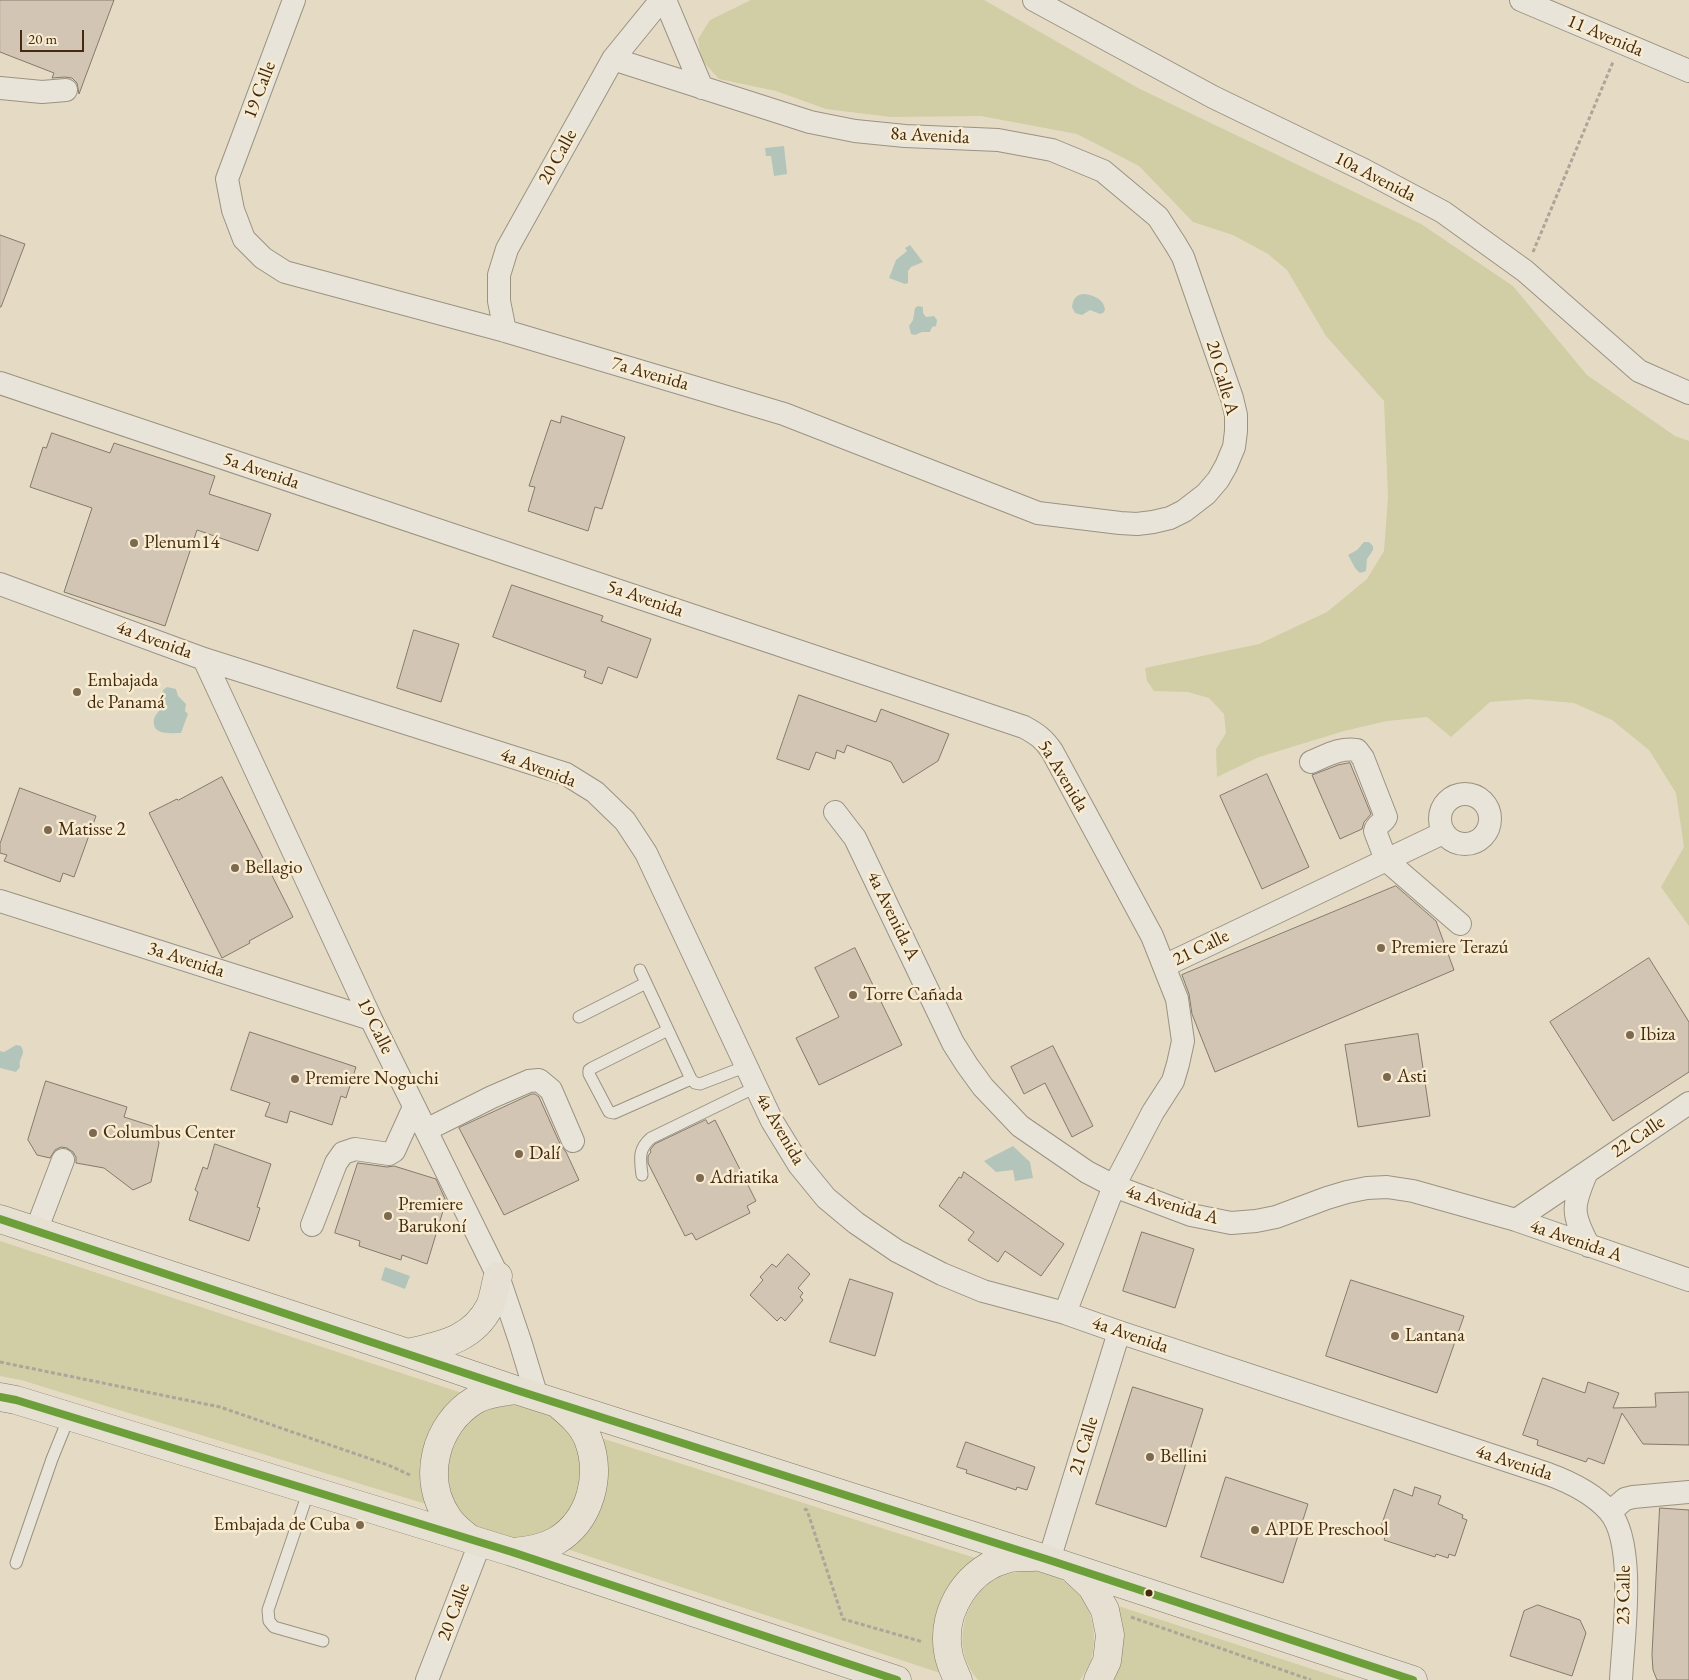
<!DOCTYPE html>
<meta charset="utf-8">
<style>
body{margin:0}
#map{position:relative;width:1689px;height:1680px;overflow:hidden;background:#e5dbc4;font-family:"EB Garamond",serif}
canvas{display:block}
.scale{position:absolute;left:20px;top:30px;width:64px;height:22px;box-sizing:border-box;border:2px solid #452a11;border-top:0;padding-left:6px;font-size:15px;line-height:18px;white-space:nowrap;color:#452a11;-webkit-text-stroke:4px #f7ebd0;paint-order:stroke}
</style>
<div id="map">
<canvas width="1689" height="1680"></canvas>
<div class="scale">20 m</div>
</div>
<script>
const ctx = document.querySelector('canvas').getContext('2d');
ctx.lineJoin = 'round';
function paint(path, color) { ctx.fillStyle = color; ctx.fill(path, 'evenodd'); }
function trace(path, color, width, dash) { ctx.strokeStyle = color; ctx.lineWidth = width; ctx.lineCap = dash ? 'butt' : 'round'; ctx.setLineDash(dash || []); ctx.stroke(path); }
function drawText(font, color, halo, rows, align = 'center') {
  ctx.font = font + ' "EB Garamond",serif'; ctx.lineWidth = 5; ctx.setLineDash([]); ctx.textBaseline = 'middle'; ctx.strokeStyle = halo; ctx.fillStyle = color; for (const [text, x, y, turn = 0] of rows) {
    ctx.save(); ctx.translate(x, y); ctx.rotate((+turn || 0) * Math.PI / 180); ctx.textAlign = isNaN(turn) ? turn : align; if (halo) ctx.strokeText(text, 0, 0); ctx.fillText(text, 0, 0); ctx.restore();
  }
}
paint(new Path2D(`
 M 751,0 L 984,0 L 1138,88 L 1421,224 L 1513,286 L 1587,375 L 1675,436 L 1689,441 L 1689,926 L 1661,887 L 1684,847 L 1676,793 L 1649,750 L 1612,720 L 1574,703 L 1528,699 L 1490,702 L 1451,737 L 1427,717 L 1387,721 L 1344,731 L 1259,757 L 1217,777 L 1216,749 L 1226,733 L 1224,714 L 1209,698 L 1188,692 L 1154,691 L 1147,681 L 1145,668 L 1259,644 L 1327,612 L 1367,579 L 1384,551 L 1388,497 L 1384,401 L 1326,336 L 1287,270 L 1268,254 L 1233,235 L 1193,222 L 1139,166 L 1077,134 L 981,116 L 891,117 L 826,109 L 776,91 L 719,79 L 701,59 L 698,39 L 710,20 Z
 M 0,1241 L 462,1393 C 425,1418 412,1462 426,1504 L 21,1380 L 0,1376 Z
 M 517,1398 L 566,1422 L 584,1455 L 582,1492 L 562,1523 L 530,1540 L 493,1539 L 462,1519 L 445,1486 L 446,1449 L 481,1407 Z
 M 601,1438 L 975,1558 C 969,1564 960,1570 955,1577 C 933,1604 927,1641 940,1673 L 567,1549 L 585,1534 L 599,1512 L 607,1486 L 607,1458 Z
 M 1032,1570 C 1038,1572 1044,1573 1051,1575 C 1086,1586 1101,1626 1091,1660 C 1089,1667 1083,1674 1080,1680 L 978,1680 C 952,1651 960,1604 991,1582 C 1003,1573 1018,1572 1032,1570 Z
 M 1118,1606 L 1346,1680 L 1113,1680 C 1126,1651 1124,1636 1118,1606 Z`), '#d1cda4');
paint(new Path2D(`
 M 784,146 L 787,174 L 774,176 L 771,156 L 766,156 L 765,148 Z
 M 910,245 L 923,262 L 911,267 L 908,271 L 908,283 L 905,284 L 889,278 L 896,260 L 907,251 L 905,248 Z
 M 1085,294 C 1095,296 1104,299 1105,310 L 1103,313 L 1100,314 L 1090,310 L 1082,315 L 1075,313 L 1072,307 C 1073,299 1076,294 1085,294 Z
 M 918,306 L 923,307 L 923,313 L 926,317 L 934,316 L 937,320 L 936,326 L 932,327 L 930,332 L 922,332 L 915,335 L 911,334 L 909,326 L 913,320 L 915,308 Z
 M 1364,542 L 1369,542 L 1373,546 L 1373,550 L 1367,559 L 1366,571 L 1360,573 L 1355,568 L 1348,555 L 1357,550 Z
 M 167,687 L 176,689 L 178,696 L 186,704 L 185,711 L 188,714 L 181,733 C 171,733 151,736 154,719 C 155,715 158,713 160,709 C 163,704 162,696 163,690 Z
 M 16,1045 L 21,1046 C 25,1053 22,1055 20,1061 C 19,1063 20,1065 20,1067 L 16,1072 L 0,1068 L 0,1051 L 4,1052 Z
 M 1013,1146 L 1030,1162 L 1033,1178 L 1015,1181 L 1013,1170 L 996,1172 L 984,1161 Z
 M 385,1267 L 410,1276 L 405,1289 L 381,1280 Z`), '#b3c5ba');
const building = new Path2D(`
 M 0,0 L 114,0 L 79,94 L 77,83 L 72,78 L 65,77 L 52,78 L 54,73 L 0,52 Z
 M 0,235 L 25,244 L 1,307 L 0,307 Z
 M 562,416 L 625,437 L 602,509 L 595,507 L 588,531 L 528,511 L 535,487 L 529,486 L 551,420 L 560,423 Z
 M 52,433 L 110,453 L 114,443 L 215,476 L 209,494 L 271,514 L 258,551 L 197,530 L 165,626 L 64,592 L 92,508 L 30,487 L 43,447 L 46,448 Z
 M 512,585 L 603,616 L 601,621 L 651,639 L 637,678 L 608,667 L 602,684 L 584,677 L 586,671 L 493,637 Z
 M 414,630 L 459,644 L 441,702 L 397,688 Z
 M 799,695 L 876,722 L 881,709 L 949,734 L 938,761 L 903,783 L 891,762 L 847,745 L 844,753 L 837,750 L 835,759 L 816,752 L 809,770 L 777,759 Z
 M 1350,763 L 1371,814 L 1364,822 L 1362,829 L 1340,839 L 1312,775 L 1338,765 Z
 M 1267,774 L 1309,867 L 1262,889 L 1220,796 Z
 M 222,777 L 293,917 L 249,941 L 250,943 L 222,958 L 149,813 L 177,799 L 178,800 Z
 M 20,788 L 96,816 L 74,877 L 63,873 L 60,882 L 4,861 L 7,855 L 0,853 L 0,844 Z
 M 1396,886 L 1436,921 L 1454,970 L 1215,1072 L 1192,1014 L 1189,994 L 1182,975 Z
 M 855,948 L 902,1045 L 819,1085 L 796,1038 L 839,1017 L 815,968 Z
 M 1649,958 L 1689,1022 L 1689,1072 L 1613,1121 L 1550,1022 Z
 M 250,1032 L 356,1067 L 346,1098 L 341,1096 L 332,1125 L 290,1111 L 287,1123 L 265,1116 L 270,1103 L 231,1090 Z
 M 1418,1034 L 1430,1116 L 1358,1127 L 1345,1045 Z
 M 1053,1046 L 1093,1126 L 1072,1137 L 1045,1083 L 1024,1094 L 1011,1067 Z
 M 46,1081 L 127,1107 L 124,1117 L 152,1126 L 159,1143 L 151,1182 L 133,1190 L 104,1168 L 76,1163 L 76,1157 L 73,1152 L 67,1148 L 61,1147 L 55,1150 L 50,1158 L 37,1155 L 28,1140 Z
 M 532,1094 L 535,1094 L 539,1097 L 561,1146 L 566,1152 L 579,1180 L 504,1215 L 459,1128 Z
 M 706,1120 L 708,1124 L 715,1120 L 756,1201 L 747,1206 L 750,1213 L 696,1240 L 692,1233 L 685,1236 L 648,1163 L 648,1156 L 651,1152 L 650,1150 L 655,1144 Z
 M 215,1144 L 271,1164 L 257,1207 L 260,1208 L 249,1241 L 189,1220 L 198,1192 L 195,1190 L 203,1167 L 207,1169 Z
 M 358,1163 L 387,1167 L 394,1166 L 436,1179 L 446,1201 L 427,1264 L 402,1255 L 401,1260 L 359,1246 L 360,1241 L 335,1233 Z
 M 964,1172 L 1064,1244 L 1041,1276 L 1005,1251 L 998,1262 L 968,1240 L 974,1232 L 939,1206 L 959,1177 L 961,1178 Z
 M 1142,1232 L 1194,1249 L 1175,1308 L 1123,1291 Z
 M 788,1254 L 810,1274 L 798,1288 L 803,1293 L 800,1297 L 803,1300 L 785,1321 L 781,1317 L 777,1321 L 750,1295 L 763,1280 L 760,1277 L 772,1264 L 776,1267 Z
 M 850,1279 L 893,1293 L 875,1356 L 830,1342 Z
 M 1351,1280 L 1464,1316 L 1437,1393 L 1326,1356 Z
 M 1543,1378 L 1585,1393 L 1588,1382 L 1619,1393 L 1613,1408 L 1656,1407 L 1655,1393 L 1689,1392 L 1689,1445 L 1643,1444 L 1622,1413 L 1604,1464 L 1588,1458 L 1586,1462 L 1537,1445 L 1538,1440 L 1523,1435 Z
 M 1133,1387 L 1203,1409 L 1166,1527 L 1096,1504 Z
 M 966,1442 L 1035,1467 L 1027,1490 L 1017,1487 L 1016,1490 L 984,1479 L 966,1473 L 967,1470 L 957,1467 Z
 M 1226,1477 L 1308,1504 L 1283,1583 L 1201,1557 Z
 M 1415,1487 L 1441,1496 L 1438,1504 L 1463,1515 L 1462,1518 L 1467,1520 L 1455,1556 L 1449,1554 L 1448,1558 L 1436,1554 L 1435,1557 L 1384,1540 L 1386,1534 L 1379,1532 L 1394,1489 L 1412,1496 Z
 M 1660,1508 L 1689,1510 L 1689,1680 L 1657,1680 L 1653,1670 L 1652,1655 Z
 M 1538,1605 L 1580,1620 L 1586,1633 L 1572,1676 L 1510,1656 L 1524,1611 Z`);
paint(building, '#d3c5b4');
trace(building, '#847a6b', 1);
const lane = new Path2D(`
 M 640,970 L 691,1079 L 695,1083 L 700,1084 L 747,1066
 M 579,1017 L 646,983
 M 668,1030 L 592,1068 L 589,1070 L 589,1074 L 609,1112 L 614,1113 L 691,1079
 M 642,1175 C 640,1159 638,1149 651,1138 L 756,1087
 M 309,1490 L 268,1610 L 269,1621 L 274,1627 L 323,1641
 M 16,1563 L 52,1459 L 69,1417`);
const street = new Path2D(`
 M 294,0 L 227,179 L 233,210 L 244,239 L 263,258 L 285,272 L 505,331 L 784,414 L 1038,513 L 1120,523 L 1137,524 L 1153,522 L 1170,518 L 1184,511 L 1206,494 L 1218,480 L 1226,466 L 1234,447 L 1236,431 L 1236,415 L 1232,398 L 1183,257 L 1176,245 L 1158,217 L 1103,171 L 1052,150 L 998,140 L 905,136 L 855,131 L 810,122 L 613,59
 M 665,0 L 702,88
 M 1034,0 L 1213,97 L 1364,170 L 1443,212 L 1525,271 L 1639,371 L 1689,393
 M 1521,0 L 1689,71
 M 0,88 L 42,92 L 66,90
 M 505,331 L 499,301 L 499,275 L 507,249 L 613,59 L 661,0
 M 0,383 L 1024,727 C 1037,734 1044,739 1052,751 L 1152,936 L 1177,999 L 1183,1041 L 1178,1064 L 1173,1081 L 1153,1112 L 1114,1186 L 1065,1313
 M 0,584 L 204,659 L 566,774 L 595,792 L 625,821 L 646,853 L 772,1121 L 799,1165 L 826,1198 L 856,1223 L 897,1251 L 942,1274 L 983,1291 L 1065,1313 L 1119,1332 L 1548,1474 C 1570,1482 1593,1493 1609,1511 C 1637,1543 1623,1639 1621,1680
 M 204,659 L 371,1019 L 498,1276 L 520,1341 L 537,1397
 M 1311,762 C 1326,756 1340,747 1357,750 L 1363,758 L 1386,817 C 1384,823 1376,824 1375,831 L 1386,860 L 1460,924
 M1440 819a25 25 0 1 1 50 0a25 25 0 1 1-50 0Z
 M 835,812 L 855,838 L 953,1043 L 967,1065 L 983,1087 L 1020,1126 L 1087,1172 L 1114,1186 L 1191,1215 L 1231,1223 L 1256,1221 L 1276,1217 L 1327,1198 L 1347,1192 L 1367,1188 L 1387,1187 L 1413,1191 L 1516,1220 L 1689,1280
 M 0,901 L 371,1019
 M 1164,966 L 1443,833
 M 426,1130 L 492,1097 L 529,1081 L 539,1080 L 551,1090 L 573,1141
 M 1587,1172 C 1572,1206 1571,1213 1589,1246
 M 1516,1220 L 1689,1103
 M 312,1225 L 336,1163 L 343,1153 L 355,1149 L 389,1154 L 394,1151 L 414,1107
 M 36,1231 L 63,1160
 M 1610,1512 L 1625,1499 L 1633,1497 L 1689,1492
 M 1049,1560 L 1119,1332
 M 427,1680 L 480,1543`);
const primary = new Path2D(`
 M 0,1219 L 408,1353 L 516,1390 L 1049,1560 L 1413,1680
 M 408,1353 C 441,1345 473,1340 490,1306 C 494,1297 495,1285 498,1276
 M 0,1397 L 16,1400 L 512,1552 L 897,1680
 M 470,1539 C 462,1533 453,1526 448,1518 C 421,1479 435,1424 475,1400 C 487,1393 502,1392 516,1390
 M 512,1552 C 527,1551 542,1549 556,1541 C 591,1520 602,1475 588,1439 C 582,1424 570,1414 558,1404
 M 1074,1570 L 1092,1587 L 1105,1610 L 1110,1635 L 1107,1661 L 1098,1680
 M 958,1680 C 954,1671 949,1661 948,1651 C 941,1610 969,1567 1010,1558 C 1017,1557 1026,1557 1033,1557`);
trace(lane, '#9b9282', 13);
trace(street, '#9b9282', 24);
trace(primary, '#847a6b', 29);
trace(new Path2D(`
 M 1533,252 L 1613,62
 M 0,1362 L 220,1407 L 388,1465 L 410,1475
 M 804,1509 L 807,1510 L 843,1619 L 923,1642
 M 1131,1617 L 1311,1680`), '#aca59a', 3, [4, 2.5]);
trace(lane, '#e9e4d9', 11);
trace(street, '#e9e4d9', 22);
trace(primary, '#e6e0d2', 28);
trace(new Path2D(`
 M 0,1219 L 516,1390 L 1049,1560 L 1413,1680
 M 0,1397 L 16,1400 L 512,1552 L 897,1680`), '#6c9f39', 8);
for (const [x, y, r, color] of [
 [134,543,5,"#7d6850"],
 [77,692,5,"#7d6850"],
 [48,830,5,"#7d6850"],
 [235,868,5,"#7d6850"],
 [1381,948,5,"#7d6850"],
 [853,995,5,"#7d6850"],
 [1630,1035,5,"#7d6850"],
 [1387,1077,5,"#7d6850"],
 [295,1079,5,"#7d6850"],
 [93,1133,5,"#7d6850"],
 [519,1154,5,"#7d6850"],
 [700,1178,5,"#7d6850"],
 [388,1216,5,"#7d6850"],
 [1395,1336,5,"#7d6850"],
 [1150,1457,5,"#7d6850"],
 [360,1525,5,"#7d6850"],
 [1255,1530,5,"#7d6850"],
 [1149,1593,4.5,"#452a11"]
]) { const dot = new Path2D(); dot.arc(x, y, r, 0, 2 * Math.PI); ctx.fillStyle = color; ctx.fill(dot); trace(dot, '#f7ebd0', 2); }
drawText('19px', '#452a11', '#f7ebd0', [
 ["11 Avenida",1605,36,23],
 ["19 Calle",260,90,-69],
 ["8a Avenida",930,136,3],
 ["20 Calle",558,157,-61],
 ["10a Avenida",1375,177,27],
 ["7a Avenida",650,374,16],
 ["20 Calle A",1222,378,74],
 ["5a Avenida",261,471,19],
 ["5a Avenida",645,599,19],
 ["4a Avenida",154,640,20],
 ["4a Avenida",538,768,21],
 ["5a Avenida",1063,776,59],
 ["4a Avenida A",893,916,64],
 ["21 Calle",1201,948,-26],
 ["3a Avenida",186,960,18],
 ["19 Calle",375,1026,64],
 ["4a Avenida",780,1129,60],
 ["22 Calle",1638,1137,-34],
 ["4a Avenida A",1172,1205,17],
 ["4a Avenida A",1576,1241,19],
 ["4a Avenida",1130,1335,19],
 ["21 Calle",1084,1446,-73],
 ["4a Avenida",1514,1463,18],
 ["23 Calle",1624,1595,-89],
 ["20 Calle",454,1612,-69]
]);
drawText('19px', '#452a11', '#f7ebd0', [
 ["Plenum14",144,543],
 ["Embajada",87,681],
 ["de Panamá",87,703],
 ["Matisse 2",58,830],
 ["Bellagio",245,868],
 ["Premiere Terazú",1391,948],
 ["Torre Cañada",863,995],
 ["Ibiza",1640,1035],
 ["Asti",1397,1077],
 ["Premiere Noguchi",305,1079],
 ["Columbus Center",103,1133],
 ["Dalí",529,1154],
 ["Adriatika",710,1178],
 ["Premiere",398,1205],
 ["Barukoní",398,1227],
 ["Lantana",1405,1336],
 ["Bellini",1160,1457],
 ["Embajada de Cuba",350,1525,"right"],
 ["APDE Preschool",1265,1530]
], 'left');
</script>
